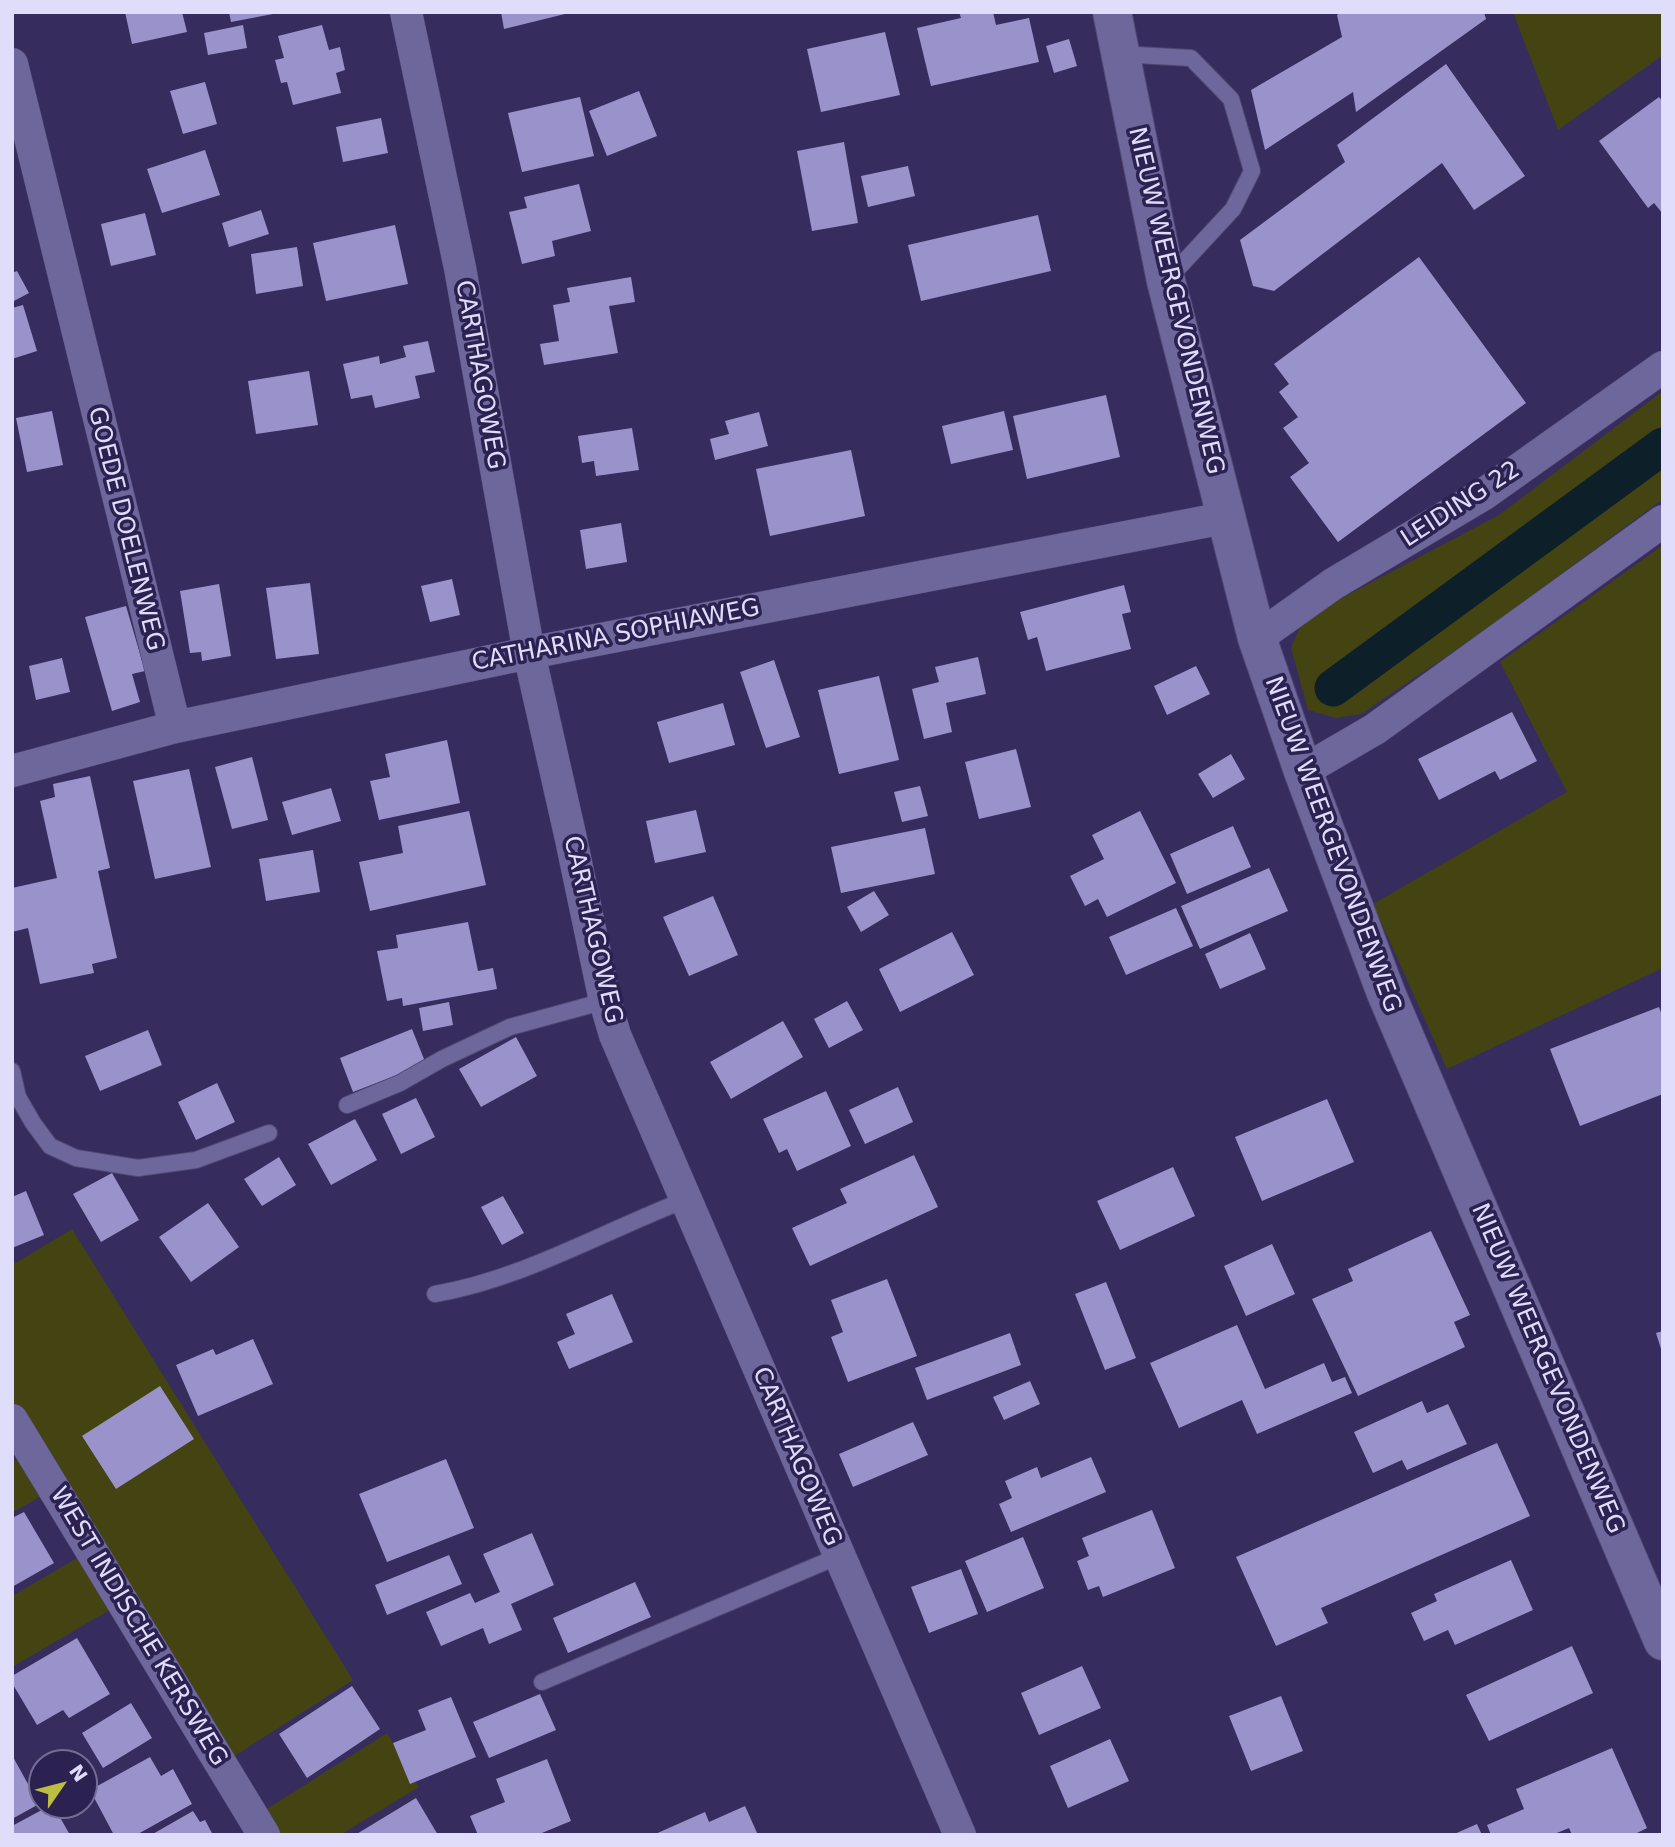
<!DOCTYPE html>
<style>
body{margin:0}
#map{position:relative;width:1675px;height:1847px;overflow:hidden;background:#362c5d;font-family:"DejaVu Sans",sans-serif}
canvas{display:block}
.frame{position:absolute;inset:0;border:14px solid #e0ddfb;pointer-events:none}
.north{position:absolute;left:28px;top:1749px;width:70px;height:70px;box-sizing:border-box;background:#2c2251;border:2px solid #746d95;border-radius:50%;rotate:55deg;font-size:19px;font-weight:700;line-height:28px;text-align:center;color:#e0ddfb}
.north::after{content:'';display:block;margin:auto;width:24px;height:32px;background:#bebf42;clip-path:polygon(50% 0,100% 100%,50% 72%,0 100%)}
</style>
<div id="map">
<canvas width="1675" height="1847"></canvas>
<div class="frame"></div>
<div class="north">N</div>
</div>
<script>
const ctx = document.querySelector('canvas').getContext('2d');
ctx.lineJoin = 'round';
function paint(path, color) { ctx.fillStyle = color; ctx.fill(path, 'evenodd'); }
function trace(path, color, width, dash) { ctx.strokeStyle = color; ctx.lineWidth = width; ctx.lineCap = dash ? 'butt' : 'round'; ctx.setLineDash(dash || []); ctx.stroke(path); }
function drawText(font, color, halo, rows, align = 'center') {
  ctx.font = font + ' "DejaVu Sans",sans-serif'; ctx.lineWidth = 7; ctx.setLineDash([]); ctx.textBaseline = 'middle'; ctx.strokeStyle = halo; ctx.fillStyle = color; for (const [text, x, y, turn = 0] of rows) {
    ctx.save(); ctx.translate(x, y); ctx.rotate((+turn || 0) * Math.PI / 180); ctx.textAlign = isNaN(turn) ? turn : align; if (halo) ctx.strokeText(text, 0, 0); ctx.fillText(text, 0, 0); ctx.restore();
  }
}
paint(new Path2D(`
 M 1513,12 L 1663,12 L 1663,55 L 1558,130 Z
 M 1663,391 L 1663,499 L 1478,635 L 1361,714 L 1336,718 L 1308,710 L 1291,648 L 1300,627 L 1321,609 L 1499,515 Z
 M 1663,545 L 1663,968 L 1447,1069 L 1373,904 L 1567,792 L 1500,662 Z
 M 72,1229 L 353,1680 L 230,1759 L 12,1402 L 12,1265 Z
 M 23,1456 L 46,1493 L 12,1513 L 12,1462 Z
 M 84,1554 L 115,1607 L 12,1667 L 12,1596 Z
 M 387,1733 L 419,1787 L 340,1835 L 276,1835 L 262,1812 Z`), '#444412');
trace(new Path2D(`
 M 1333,688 L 1539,539`), '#0d1f28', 10);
trace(new Path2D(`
 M 1333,688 L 1663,446`), '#0d1f28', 37);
paint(new Path2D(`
 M 125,12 L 182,12 L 187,32 L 132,44 Z
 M 229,12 L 273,12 L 273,14 L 231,22 Z
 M 501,12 L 569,12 L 569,13 L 504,29 Z
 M 959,12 L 993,12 L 996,25 L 1029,18 L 1039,62 L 931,86 L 917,28 L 961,18 Z
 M 1341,12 L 1484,12 L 1486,19 L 1356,112 L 1353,92 L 1265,150 L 1251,90 L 1342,37 L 1337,15 Z
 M 243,25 L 247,48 L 208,55 L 204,33 Z
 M 322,25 L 329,50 L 340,47 L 345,70 L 336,73 L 341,93 L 293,105 L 287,82 L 281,83 L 275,60 L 284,58 L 278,36 Z
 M 885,32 L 900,95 L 821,112 L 807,49 Z
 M 1069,39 L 1077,66 L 1054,73 L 1046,46 Z
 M 1446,64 L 1525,176 L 1474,210 L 1442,163 L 1274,291 L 1253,286 L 1240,240 L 1345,162 L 1337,145 Z
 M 205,82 L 217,124 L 183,134 L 170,91 Z
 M 639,91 L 657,136 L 607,156 L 589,111 Z
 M 580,97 L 594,156 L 522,172 L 508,113 Z
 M 1659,97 L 1663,102 L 1663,214 L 1654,203 L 1648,208 L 1599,141 Z
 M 381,118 L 388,153 L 343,162 L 336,127 Z
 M 844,142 L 858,223 L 812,231 L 797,151 Z
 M 205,150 L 220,195 L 162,213 L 147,169 Z
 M 908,166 L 915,196 L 868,207 L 861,176 Z
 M 579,184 L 591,231 L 552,241 L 555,256 L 522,264 L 509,212 L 527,208 L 524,197 Z
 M 261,210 L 269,234 L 229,247 L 222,223 Z
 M 145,213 L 156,255 L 111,266 L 101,224 Z
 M 1038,215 L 1051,271 L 921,301 L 908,245 Z
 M 395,225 L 408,284 L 326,301 L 313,243 Z
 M 297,247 L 303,286 L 256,294 L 251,254 Z
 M 1419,257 L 1526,403 L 1338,542 L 1290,477 L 1309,463 L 1283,428 L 1298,417 L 1279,392 L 1289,384 L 1274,364 Z
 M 17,271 L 29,293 L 12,302 L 12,273 Z
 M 631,277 L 635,302 L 609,306 L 618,353 L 544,365 L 540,344 L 559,341 L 553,305 L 570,302 L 567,288 Z
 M 23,305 L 37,351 L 12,359 L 12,308 Z
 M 428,341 L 435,372 L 415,376 L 420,398 L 375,408 L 372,395 L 351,399 L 343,364 L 379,356 L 380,364 L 406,357 L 403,346 Z
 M 309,371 L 318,425 L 256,434 L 248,381 Z
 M 1106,395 L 1120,457 L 1027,479 L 1013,416 Z
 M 52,411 L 63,465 L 27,472 L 16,418 Z
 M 1004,411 L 1013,450 L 951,464 L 942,426 Z
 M 759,412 L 768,446 L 715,460 L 710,439 L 729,434 L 725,421 Z
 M 632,428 L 639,470 L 596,476 L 594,461 L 582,463 L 578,436 Z
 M 851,450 L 865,516 L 770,536 L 756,469 Z
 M 621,523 L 627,562 L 586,569 L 580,530 Z
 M 452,579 L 460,615 L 430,622 L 421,586 Z
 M 310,583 L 319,654 L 276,659 L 266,588 Z
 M 219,584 L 231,656 L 202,661 L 201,652 L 190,653 L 180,591 Z
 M 1124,585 L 1131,612 L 1122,614 L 1131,649 L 1046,671 L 1037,637 L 1028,640 L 1020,612 Z
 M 126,606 L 145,671 L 132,674 L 140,702 L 112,711 L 85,617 Z
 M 978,657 L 986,694 L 946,703 L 952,732 L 924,739 L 912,689 L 939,682 L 935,667 Z
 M 62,658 L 70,692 L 36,700 L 29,666 Z
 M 774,660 L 800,737 L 766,748 L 740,672 Z
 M 1196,666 L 1210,694 L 1167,715 L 1154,686 Z
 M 879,676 L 899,760 L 839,774 L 818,690 Z
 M 723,703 L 735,745 L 669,763 L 657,722 Z
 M 1512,712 L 1537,761 L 1500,780 L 1495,771 L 1439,800 L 1418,759 Z
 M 447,740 L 460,803 L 379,820 L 370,781 L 390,777 L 385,754 Z
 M 1016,749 L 1031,807 L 979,819 L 965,762 Z
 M 1231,754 L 1245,779 L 1213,798 L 1198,774 Z
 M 252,757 L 268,820 L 232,829 L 215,767 Z
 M 189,769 L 211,867 L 155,879 L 133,781 Z
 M 90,776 L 110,868 L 98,871 L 117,958 L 92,964 L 94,973 L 40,984 L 28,928 L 12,932 L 12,888 L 57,878 L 40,801 L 55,797 L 53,784 Z
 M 920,786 L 928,816 L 902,822 L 894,792 Z
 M 331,788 L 341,821 L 292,835 L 282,802 Z
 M 696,810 L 706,852 L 655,863 L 646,821 Z
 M 469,811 L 486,885 L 370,911 L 359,862 L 403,853 L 398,826 Z
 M 1140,811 L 1176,883 L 1107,917 L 1098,899 L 1085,906 L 1070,876 L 1104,859 L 1092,835 Z
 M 1233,826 L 1251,867 L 1187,894 L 1170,854 Z
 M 925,828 L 935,874 L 841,893 L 831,847 Z
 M 313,850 L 320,892 L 266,901 L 259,859 Z
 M 1269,868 L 1288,911 L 1200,949 L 1181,906 Z
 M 874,891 L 889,915 L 861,932 L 847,907 Z
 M 713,896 L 738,955 L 689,976 L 663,917 Z
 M 1176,908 L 1193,946 L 1126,975 L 1109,937 Z
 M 468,922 L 478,971 L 493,968 L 497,989 L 403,1006 L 402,998 L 387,1001 L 377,951 L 398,948 L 396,935 Z
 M 952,932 L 974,975 L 900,1012 L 879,969 Z
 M 1250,933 L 1266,969 L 1220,989 L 1205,954 Z
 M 847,1001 L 863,1030 L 829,1048 L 814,1019 Z
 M 449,1002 L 453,1025 L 423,1031 L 419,1008 Z
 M 1659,1007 L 1663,1018 L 1663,1094 L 1580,1126 L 1550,1049 Z
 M 783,1021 L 803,1057 L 731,1099 L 710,1062 Z
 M 412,1029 L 426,1064 L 353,1092 L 340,1058 Z
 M 148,1030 L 162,1065 L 100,1091 L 85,1056 Z
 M 516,1037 L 537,1076 L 481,1107 L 459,1069 Z
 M 217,1083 L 235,1122 L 196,1140 L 178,1102 Z
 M 898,1087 L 913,1122 L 865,1144 L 849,1110 Z
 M 826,1091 L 851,1146 L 797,1171 L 787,1149 L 779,1153 L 763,1119 Z
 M 416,1098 L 435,1137 L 401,1154 L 382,1114 Z
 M 1327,1099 L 1354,1162 L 1262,1201 L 1235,1137 Z
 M 355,1119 L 377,1160 L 331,1185 L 308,1144 Z
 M 914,1155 L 938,1207 L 810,1266 L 792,1228 L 847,1203 L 840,1189 Z
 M 279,1157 L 296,1185 L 262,1206 L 244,1179 Z
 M 1173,1167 L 1195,1216 L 1120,1250 L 1097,1201 Z
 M 112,1173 L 139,1220 L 101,1242 L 73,1194 Z
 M 26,1191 L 44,1235 L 12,1248 L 12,1197 Z
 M 503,1196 L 524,1233 L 502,1245 L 481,1207 Z
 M 208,1203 L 239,1247 L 191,1282 L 159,1237 Z
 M 1431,1231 L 1470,1315 L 1454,1322 L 1465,1347 L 1358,1396 L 1312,1299 L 1353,1281 L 1348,1269 Z
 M 1272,1244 L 1295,1294 L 1246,1316 L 1224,1266 Z
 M 887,1279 L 917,1356 L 848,1382 L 831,1337 L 843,1332 L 831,1300 Z
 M 1106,1282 L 1136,1358 L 1105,1370 L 1075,1294 Z
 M 612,1294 L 633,1342 L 569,1369 L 557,1342 L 575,1334 L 566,1314 Z
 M 1237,1325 L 1265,1389 L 1324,1363 L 1332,1382 L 1345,1377 L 1352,1393 L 1257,1434 L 1242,1400 L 1179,1428 L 1150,1363 Z
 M 1663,1331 L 1663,1352 L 1662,1352 L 1656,1333 Z
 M 1010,1333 L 1021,1365 L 927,1400 L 915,1368 Z
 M 253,1339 L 273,1384 L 198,1416 L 176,1365 L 213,1349 L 216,1355 Z
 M 1030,1381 L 1040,1404 L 1004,1420 L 993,1397 Z
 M 160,1386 L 194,1439 L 116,1489 L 82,1436 Z
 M 1422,1401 L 1427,1413 L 1448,1404 L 1467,1444 L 1407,1470 L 1402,1460 L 1373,1473 L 1354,1432 Z
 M 913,1422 L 928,1455 L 853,1487 L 839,1454 Z
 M 1497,1443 L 1530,1516 L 1321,1608 L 1328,1623 L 1276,1646 L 1236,1557 Z
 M 1091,1457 L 1106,1492 L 1011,1532 L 999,1504 L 1012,1498 L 1005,1481 L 1037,1467 L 1041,1478 Z
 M 446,1459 L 474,1528 L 387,1562 L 359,1494 Z
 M 1152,1510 L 1175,1568 L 1103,1597 L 1099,1586 L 1088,1590 L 1077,1561 L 1089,1556 L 1082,1538 Z
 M 24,1512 L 54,1563 L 12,1587 L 12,1518 Z
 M 532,1533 L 554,1585 L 511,1604 L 522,1630 L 489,1644 L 483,1628 L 441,1646 L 426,1612 L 470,1593 L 475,1603 L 500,1592 L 483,1554 Z
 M 1023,1537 L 1044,1588 L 987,1612 L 965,1561 Z
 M 449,1555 L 462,1584 L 387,1615 L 375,1585 Z
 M 1511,1560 L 1533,1610 L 1455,1645 L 1448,1630 L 1424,1641 L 1411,1613 L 1437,1601 L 1434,1594 Z
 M 961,1569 L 978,1614 L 929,1633 L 911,1587 Z
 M 635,1582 L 651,1617 L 568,1653 L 553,1618 Z
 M 77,1638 L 110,1694 L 69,1718 L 63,1710 L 37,1725 L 12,1683 L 12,1676 Z
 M 1572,1646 L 1593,1693 L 1489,1741 L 1466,1695 Z
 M 1082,1666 L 1101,1708 L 1039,1735 L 1021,1693 Z
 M 352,1686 L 380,1729 L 307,1778 L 279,1734 Z
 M 540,1694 L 556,1730 L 489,1758 L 473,1722 Z
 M 1281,1696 L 1303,1751 L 1251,1771 L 1229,1716 Z
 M 451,1697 L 476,1757 L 410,1784 L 393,1743 L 426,1730 L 418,1710 Z
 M 131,1703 L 152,1738 L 103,1768 L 82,1733 Z
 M 1110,1739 L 1129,1781 L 1068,1808 L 1050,1766 Z
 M 1612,1748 L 1647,1828 L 1633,1835 L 1572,1835 L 1569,1828 L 1552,1835 L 1491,1835 L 1487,1825 L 1524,1809 L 1516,1789 Z
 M 12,1755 L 39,1804 L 12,1819 Z
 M 150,1757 L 161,1776 L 173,1769 L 192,1804 L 136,1835 L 114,1835 L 90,1790 Z
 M 547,1759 L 571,1821 L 537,1835 L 478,1835 L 470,1816 L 505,1802 L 496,1779 Z
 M 416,1798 L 438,1835 L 355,1835 Z
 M 51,1805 L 53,1805 L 70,1835 L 12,1835 L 12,1826 Z
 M 745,1806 L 758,1835 L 653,1835 L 705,1812 L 709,1822 Z
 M 193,1811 L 200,1822 L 205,1820 L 213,1835 L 151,1835 Z
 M 1477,1824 L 1482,1835 L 1452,1835 Z`), '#9a92cb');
const service = new Path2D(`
 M 1120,54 L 1191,58 L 1231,99 L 1252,171 L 1233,209 L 1169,278
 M 12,1071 L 18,1097 L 33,1123 L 50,1146 L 76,1158 L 138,1168 L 196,1160 L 269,1133
 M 347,1105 L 400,1083 L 442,1059 L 510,1027 L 605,1001
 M 435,1294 C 523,1279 602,1232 685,1200
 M 542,1682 L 839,1556`);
const minor = new Path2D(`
 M 406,12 L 460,268 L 529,653 L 571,839 L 605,1001 L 615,1035 L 960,1835
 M 12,64 L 175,727
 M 1257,638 L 1333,584 L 1484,494 L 1663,367
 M 12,771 L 175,727 L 529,653 L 1224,518
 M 1303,771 L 1375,729 L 1663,521
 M 12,1420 L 264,1835`);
const tertiary = new Path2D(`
 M 1112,12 L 1166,281 L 1257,638 L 1303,771 L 1386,993 L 1663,1641`);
trace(service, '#504871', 18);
trace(minor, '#504871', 33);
trace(tertiary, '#504871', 40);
trace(service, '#6e679c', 16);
trace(minor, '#6e679c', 32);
trace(tertiary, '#6e679c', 38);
drawText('24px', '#e0ddfb', '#2c2251', [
 ["NIEUW WEERGEVONDENWEG",1175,301,77],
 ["CARTHAGOWEG",479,375,80],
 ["LEIDING 22",1461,505,-33],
 ["GOEDE DOELENWEG",125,529,76],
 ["CATHARINA SOPHIAWEG",616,636,-11],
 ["NIEUW WEERGEVONDENWEG",1332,845,70],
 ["CARTHAGOWEG",592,930,77],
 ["NIEUW WEERGEVONDENWEG",1547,1369,67],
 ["CARTHAGOWEG",796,1457,67],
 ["WEST INDISCHE KERSWEG",138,1627,59]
]);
</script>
